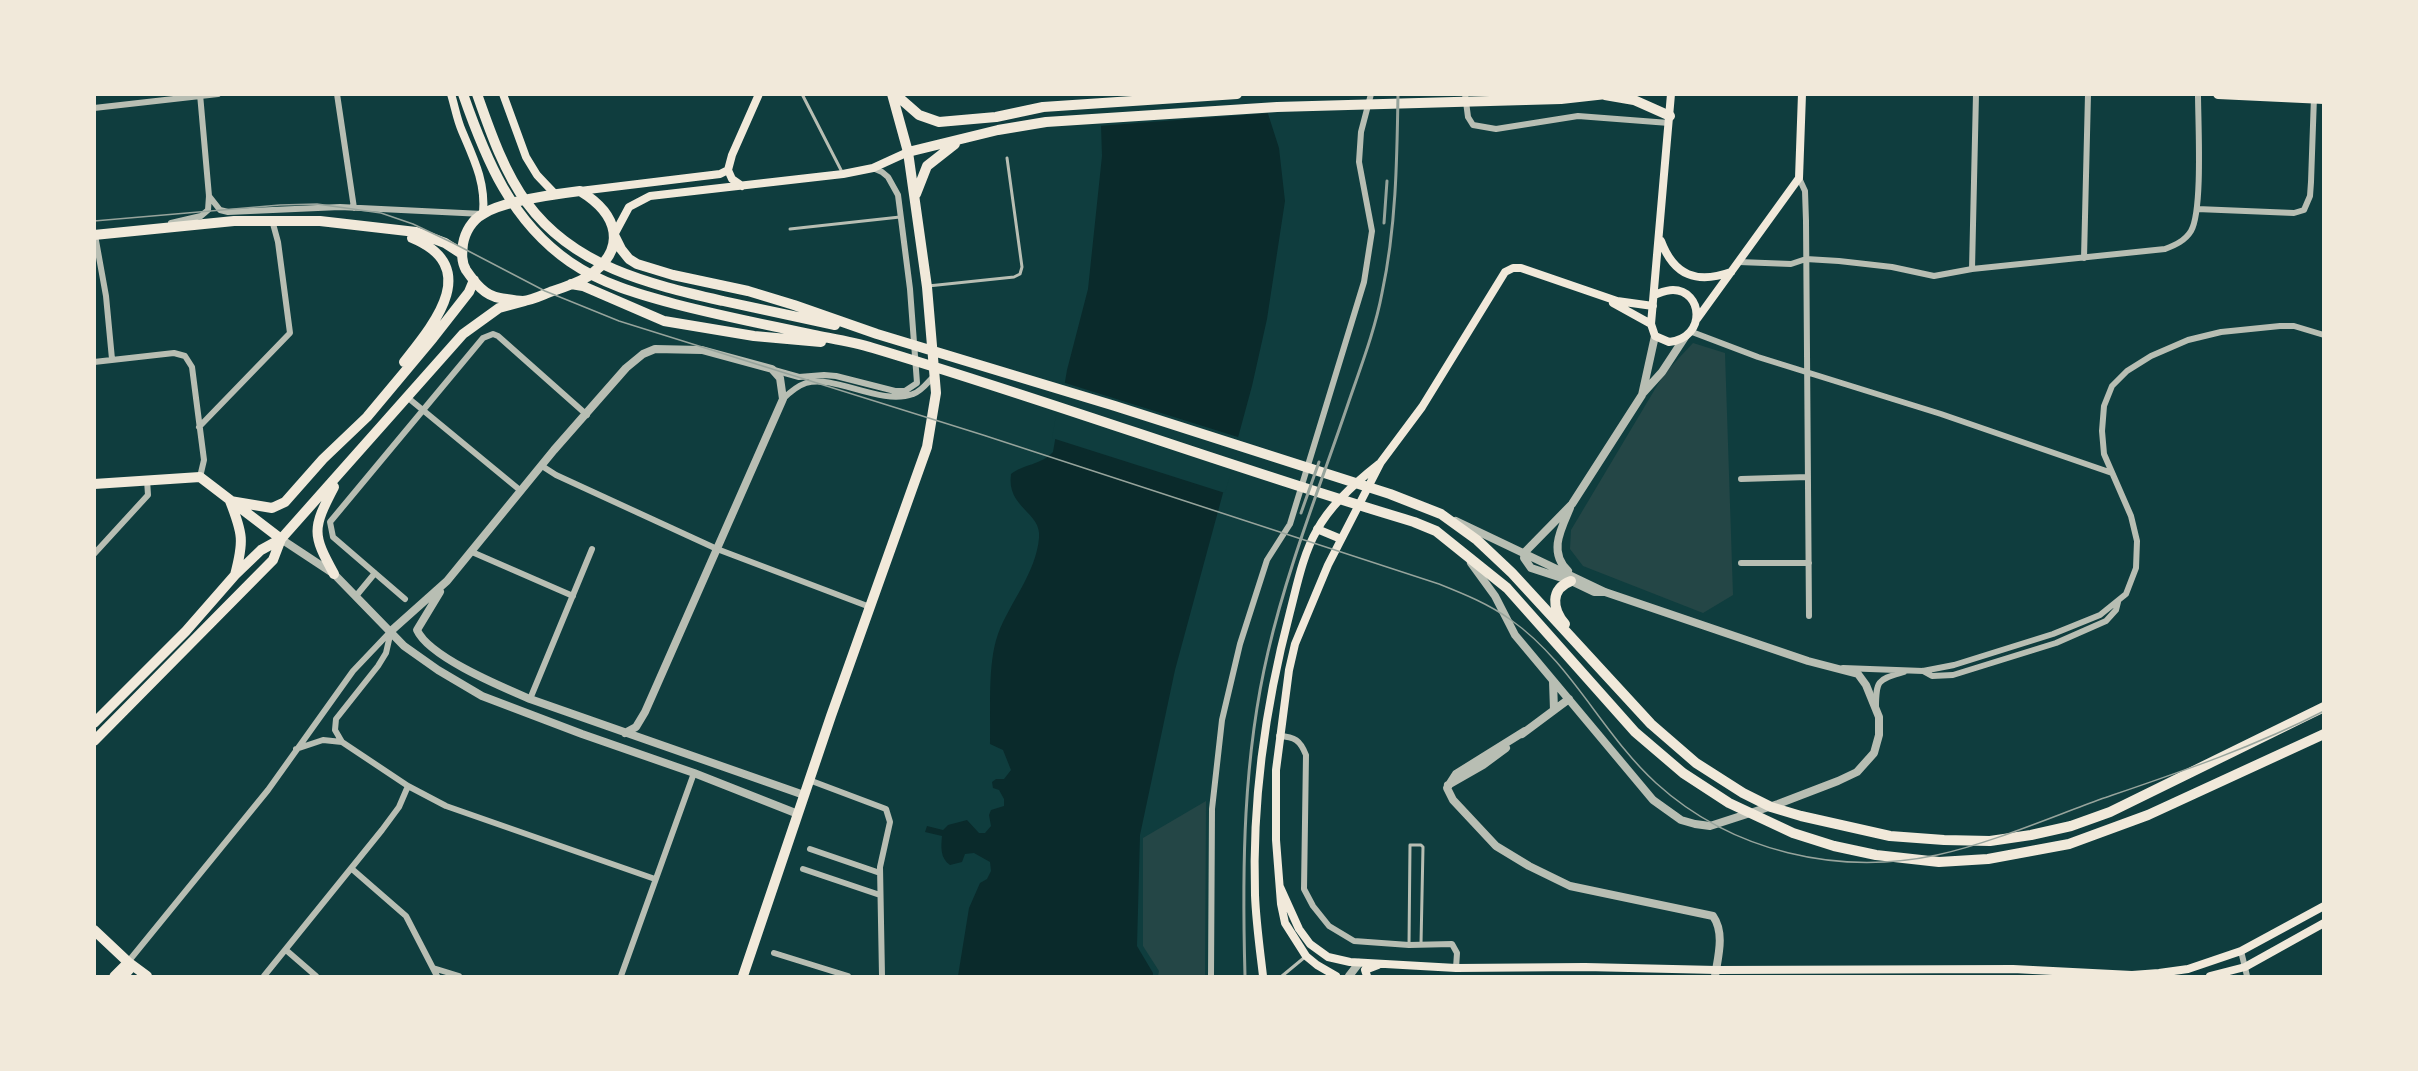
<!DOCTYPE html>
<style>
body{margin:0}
#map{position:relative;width:2418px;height:1071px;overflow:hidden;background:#0f3d3e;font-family:Ubuntu,sans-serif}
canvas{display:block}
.frame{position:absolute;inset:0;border:96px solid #f1e9da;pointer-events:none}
</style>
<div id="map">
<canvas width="2418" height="1071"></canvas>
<div class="frame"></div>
</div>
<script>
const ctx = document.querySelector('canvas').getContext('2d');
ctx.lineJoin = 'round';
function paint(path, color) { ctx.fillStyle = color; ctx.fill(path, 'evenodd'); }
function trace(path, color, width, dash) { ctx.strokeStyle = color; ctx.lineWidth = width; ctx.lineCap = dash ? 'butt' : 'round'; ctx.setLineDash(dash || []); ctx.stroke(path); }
paint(new Path2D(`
 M 1693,343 L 1725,353 L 1733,595 L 1703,613 L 1583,566 L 1570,549 L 1571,530 L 1664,374 Z
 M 1206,801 L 1205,976 L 1158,976 L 1159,971 L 1143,946 L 1143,838 Z`), '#244646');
paint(new Path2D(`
 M 1100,95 L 1262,95 L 1279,148 L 1285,201 L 1267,319 L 1252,386 L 1175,670 L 1140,835 L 1137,946 L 1153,973 L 1153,976 L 958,976 L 969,908 L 980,883 L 987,879 L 991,871 L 990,862 L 974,853 L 965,854 L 962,862 L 950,865 C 940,858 941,847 942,836 L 925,832 L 927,826 L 943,830 L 948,825 L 967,820 L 979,833 L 985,833 L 991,826 L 989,815 L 991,810 L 1004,806 L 1004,799 L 999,790 L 993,788 L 992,782 L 996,779 L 1004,779 L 1011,770 L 1003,750 L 990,744 C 991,711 987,665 998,634 C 1010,602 1036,573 1039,538 C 1042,512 1006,508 1011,474 C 1024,464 1041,465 1053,452 L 1067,370 L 1088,289 L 1102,156 Z`), '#0a2a2b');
paint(new Path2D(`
 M 1097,94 L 1265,94 L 1271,113 L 1098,126 Z
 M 1062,382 L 1241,438 L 1225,493 L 1052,438 Z`), '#0f3d3e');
trace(new Path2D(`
 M 802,94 L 842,172
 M 790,229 L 900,217
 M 928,286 L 1014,277 L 1020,274 L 1022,267 L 1007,158
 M 1409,945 L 1410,845 L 1421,845 L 1423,847 L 1421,944
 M 1282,976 L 1305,957`), '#b8beb3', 3);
trace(new Path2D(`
 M 337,94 L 354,208
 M 1465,94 L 1468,117 L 1473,125 L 1496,129 L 1578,116 L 1669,123
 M 94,108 L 218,94
 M 1799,178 L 1805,191 L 1806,221 L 1809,616
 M 209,196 L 220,210 L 228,212 L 340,207 L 483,214
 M 2197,209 L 2294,213 L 2304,210 L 2310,196 L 2311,182 L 2314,97
 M 171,223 L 201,216 L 208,210 L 209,196 L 200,94
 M 95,235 L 106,296 L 112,359
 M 2084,258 L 2088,94
 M 1739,262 L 1791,264 L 1806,259 L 1839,261 L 1892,267 L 1934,276 L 1972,269 L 2165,249 C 2175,245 2185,241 2191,231 C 2203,210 2198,122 2198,94
 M 1972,269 L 1976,94
 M 1692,332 L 1758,357 L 1941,414 L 2112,473
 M 94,362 L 174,353 L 185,356 L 192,367 L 204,460 L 200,477
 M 774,370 L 799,377 L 824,375 L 836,376 L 895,391 L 905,391 L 917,383 L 910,289 L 898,195 L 888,177 L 882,172 L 873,168
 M 407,397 L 521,491
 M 783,399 C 790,392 797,386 806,383 C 834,374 880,406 913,394 C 921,392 928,382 934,376
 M 199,427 L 290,333 L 278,242 L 272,220
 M 542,466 L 556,475 L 717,549 L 870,607
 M 1741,479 L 1808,477
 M 472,552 L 573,596
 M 94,554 L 148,495 L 147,480
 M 1741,563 L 1809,563
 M 356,596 L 375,573
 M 405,599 L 333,537 L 330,522 L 483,338 L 493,334 L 498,336 L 587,415
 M 1843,668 L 1923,671 L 1954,665 L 2053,634 L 2100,615 L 2126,594 L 2136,568 L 2137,541 L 2131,516 L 2104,454 L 2102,431 L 2104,406 L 2112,386 L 2127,371 L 2151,356 L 2188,340 L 2221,332 L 2280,326 L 2294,326 L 2324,335
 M 1923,671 L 1932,676 L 1953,675 L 2056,643 L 2106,621 L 2116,610 L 2118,602
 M 530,699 L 592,549
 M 1876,707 C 1876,679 1878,680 1904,672
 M 1279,736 C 1295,737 1300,740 1306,755 L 1304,889 L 1313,906 L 1329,926 L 1354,941 L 1409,945 L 1452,944 L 1457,953 L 1456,968
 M 342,742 L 335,730 L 336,719 L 378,666 L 386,653 L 391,631
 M 296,749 L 323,740 L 342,742 L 408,786 L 446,806 L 655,879
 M 809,780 L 886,809 L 890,822 L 880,867 L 882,976
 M 810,849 L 880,873
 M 352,869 L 406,916 L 437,976
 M 803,869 L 880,895
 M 286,950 L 316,976
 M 2241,951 L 2247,976
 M 774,953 L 848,976
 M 128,962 L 268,790 L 353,671 L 391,631
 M 433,968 L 459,976
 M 264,976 L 382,830 L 399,807 L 408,786
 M 621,976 L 694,773
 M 1211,976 L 1212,809 L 1222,720 L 1240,644 L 1267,560 L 1290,524 L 1364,282 L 1372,231 L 1359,162 L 1361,132 L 1371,94`), '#b8beb3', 6);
trace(new Path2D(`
 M 1643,393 L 1662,372 L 1685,337
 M 1456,521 L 1605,592 L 1808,661 L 1858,674 L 1866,685 L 1879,717 L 1879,735 L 1874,753 L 1857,772 L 1838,781 L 1778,804 L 1710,826 L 1695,824 L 1681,820 L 1653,800 L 1515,635 L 1495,596 L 1471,563
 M 281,539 L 334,574 L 404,646 L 438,670 L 482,696 L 582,734 L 694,773 L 798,814
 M 1568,571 C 1548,552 1561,529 1570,508
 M 440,592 L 417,630 C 429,657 502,687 530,699 L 804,795
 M 1604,592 L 1594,592 L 1571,581 L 1531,568 L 1524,558 L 1525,552 L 1572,504 L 1642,395 L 1655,336
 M 391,631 L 447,581 L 554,450 L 626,368 L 643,354 L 655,349 L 702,350 L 772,369 L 780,378 L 783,399 L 645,712 L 636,727 L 625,733
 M 1553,681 L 1554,710
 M 1525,731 L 1456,774 L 1447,788 L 1453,800 L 1496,846 L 1529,866 L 1570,886 L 1713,916 C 1725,933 1718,957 1715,976
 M 1522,734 L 1569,699
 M 1448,785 L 1483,765 L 1506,748
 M 1349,976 L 1359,963`), '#b8beb3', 8);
trace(new Path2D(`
 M 451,94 C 455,107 457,120 462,131 C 474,159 486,183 483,214
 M 503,94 L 526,157 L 537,175 L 555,194
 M 728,170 L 732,179 L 742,186
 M 580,191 L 720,174 L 728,170 L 732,155 L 759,94
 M 614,235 L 629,207 L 650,196 L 843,174 L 873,168 L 908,152
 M 1661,241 C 1674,276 1697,284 1731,272
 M 1654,295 C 1660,293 1666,290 1673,290 C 1702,290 1708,337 1669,342 L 1655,336 L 1651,324 L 1671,94
 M 1613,303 L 1651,324
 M 1697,319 L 1799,178 L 1802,94
 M 1317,529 L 1341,539
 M 1280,887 L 1299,929 L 1310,944 L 1328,957 L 1350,962 L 1456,968 L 1585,967 L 1716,970 L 2013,969 L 2132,975 L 2159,973 L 2188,969 L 2241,951 L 2324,906
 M 1263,976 C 1260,950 1256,922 1255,895 C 1252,800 1266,703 1290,612 C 1297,585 1303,554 1317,530 C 1331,504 1356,482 1379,464
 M 1336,976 L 1317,965 L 1306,956 L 1285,923 L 1281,904 L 1276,840 L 1276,770 L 1289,670 L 1295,644 L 1328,565 L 1381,462 L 1422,407 L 1505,272 L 1513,268 L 1521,268 L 1617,301 L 1653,306
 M 1367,976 L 1365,970 L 1378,965
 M 2210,976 L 2245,967 L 2324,923`), '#f1e9da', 8);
trace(new Path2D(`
 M 114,976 L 128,962
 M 124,976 L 133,966`), '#f1e9da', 9);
trace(new Path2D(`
 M 463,94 C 486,160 511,221 570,262 C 602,284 638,294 675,304 C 721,316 768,325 814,335 C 834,339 854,342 873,348 C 1054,402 1232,468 1414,522 L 1436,531 L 1507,588 L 1635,732 L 1683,773 L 1729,803 L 1793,833 L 1834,846 L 1876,855 L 1939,862 L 1988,859 L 2069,844 L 2148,815 L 2324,734
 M 477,94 C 490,131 504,172 527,203 C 574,267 649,284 723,301 C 760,309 797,317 835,325
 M 895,94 L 919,115 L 939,122 L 996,117 L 1043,107 L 1237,94
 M 2218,94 L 2324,99
 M 1605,95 L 1634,100 L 1670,116
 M 908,152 L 998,130 L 1046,122 L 1277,107 L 1561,99 L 1606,94
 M 580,191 C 618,214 629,249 587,277 C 577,283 565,287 553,291 C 544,294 533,300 523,301 C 516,301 507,299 500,298 C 485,296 475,283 466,270 C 461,261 462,253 463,244 C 465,232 472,220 483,214 C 502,201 556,194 580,191 Z
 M 916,194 L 927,166 L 955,144
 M 94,235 L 234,221 L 320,221 L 416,232 L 445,243 L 462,254
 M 614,235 L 621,249 L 629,259 L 637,264 L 673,275 L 748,291 L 794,305 L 877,334 L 1115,406 L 1390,494 L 1441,514 L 1477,540 L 1512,573 L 1651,724 L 1696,763 L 1743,793 L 1771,807 L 1801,816 L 1890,836 L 1944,840 L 1990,841 L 2031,835 L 2071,826 L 2110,812 L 2324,707
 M 571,284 L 583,286 L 664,321 L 754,336 L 821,342
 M 404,362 C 435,323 482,267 412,238
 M 94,484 L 200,477 L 281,539
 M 334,487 C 312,529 312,534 334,574
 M 230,501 L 272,508 L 285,502 L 323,459 L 367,417 L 433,338 L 469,292 L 474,280
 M 230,501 C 243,534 244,541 235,575
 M 1565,624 C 1552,609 1550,589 1571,581
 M 94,723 L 186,631 L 235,575 L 261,550 L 281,539
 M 94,741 L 273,560 L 281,539 L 463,334 L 499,308 L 525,301
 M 94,930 L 128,962 L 147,976
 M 743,976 L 831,716 L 927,447 L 936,393 L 927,287 L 908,152 L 892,94`), '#f1e9da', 10);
trace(new Path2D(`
 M 94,221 L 280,205 L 317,204 L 381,213 L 413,224 L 453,243 L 545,291 L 619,321 L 983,435 L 1439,584 C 1464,594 1489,604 1511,620 C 1571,662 1603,735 1656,783 C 1732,852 1838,876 1937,855 C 1991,843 2049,818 2101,799 C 2177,773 2252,748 2324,711`), '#97a49c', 1.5);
trace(new Path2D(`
 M 1384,223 L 1387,181
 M 1301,513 L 1319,462
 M 1245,976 C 1242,868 1243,758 1268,652 C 1288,566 1321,484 1349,401 C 1361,366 1375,330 1382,293 C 1396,228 1397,161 1398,94`), '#97a49c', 3);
</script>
